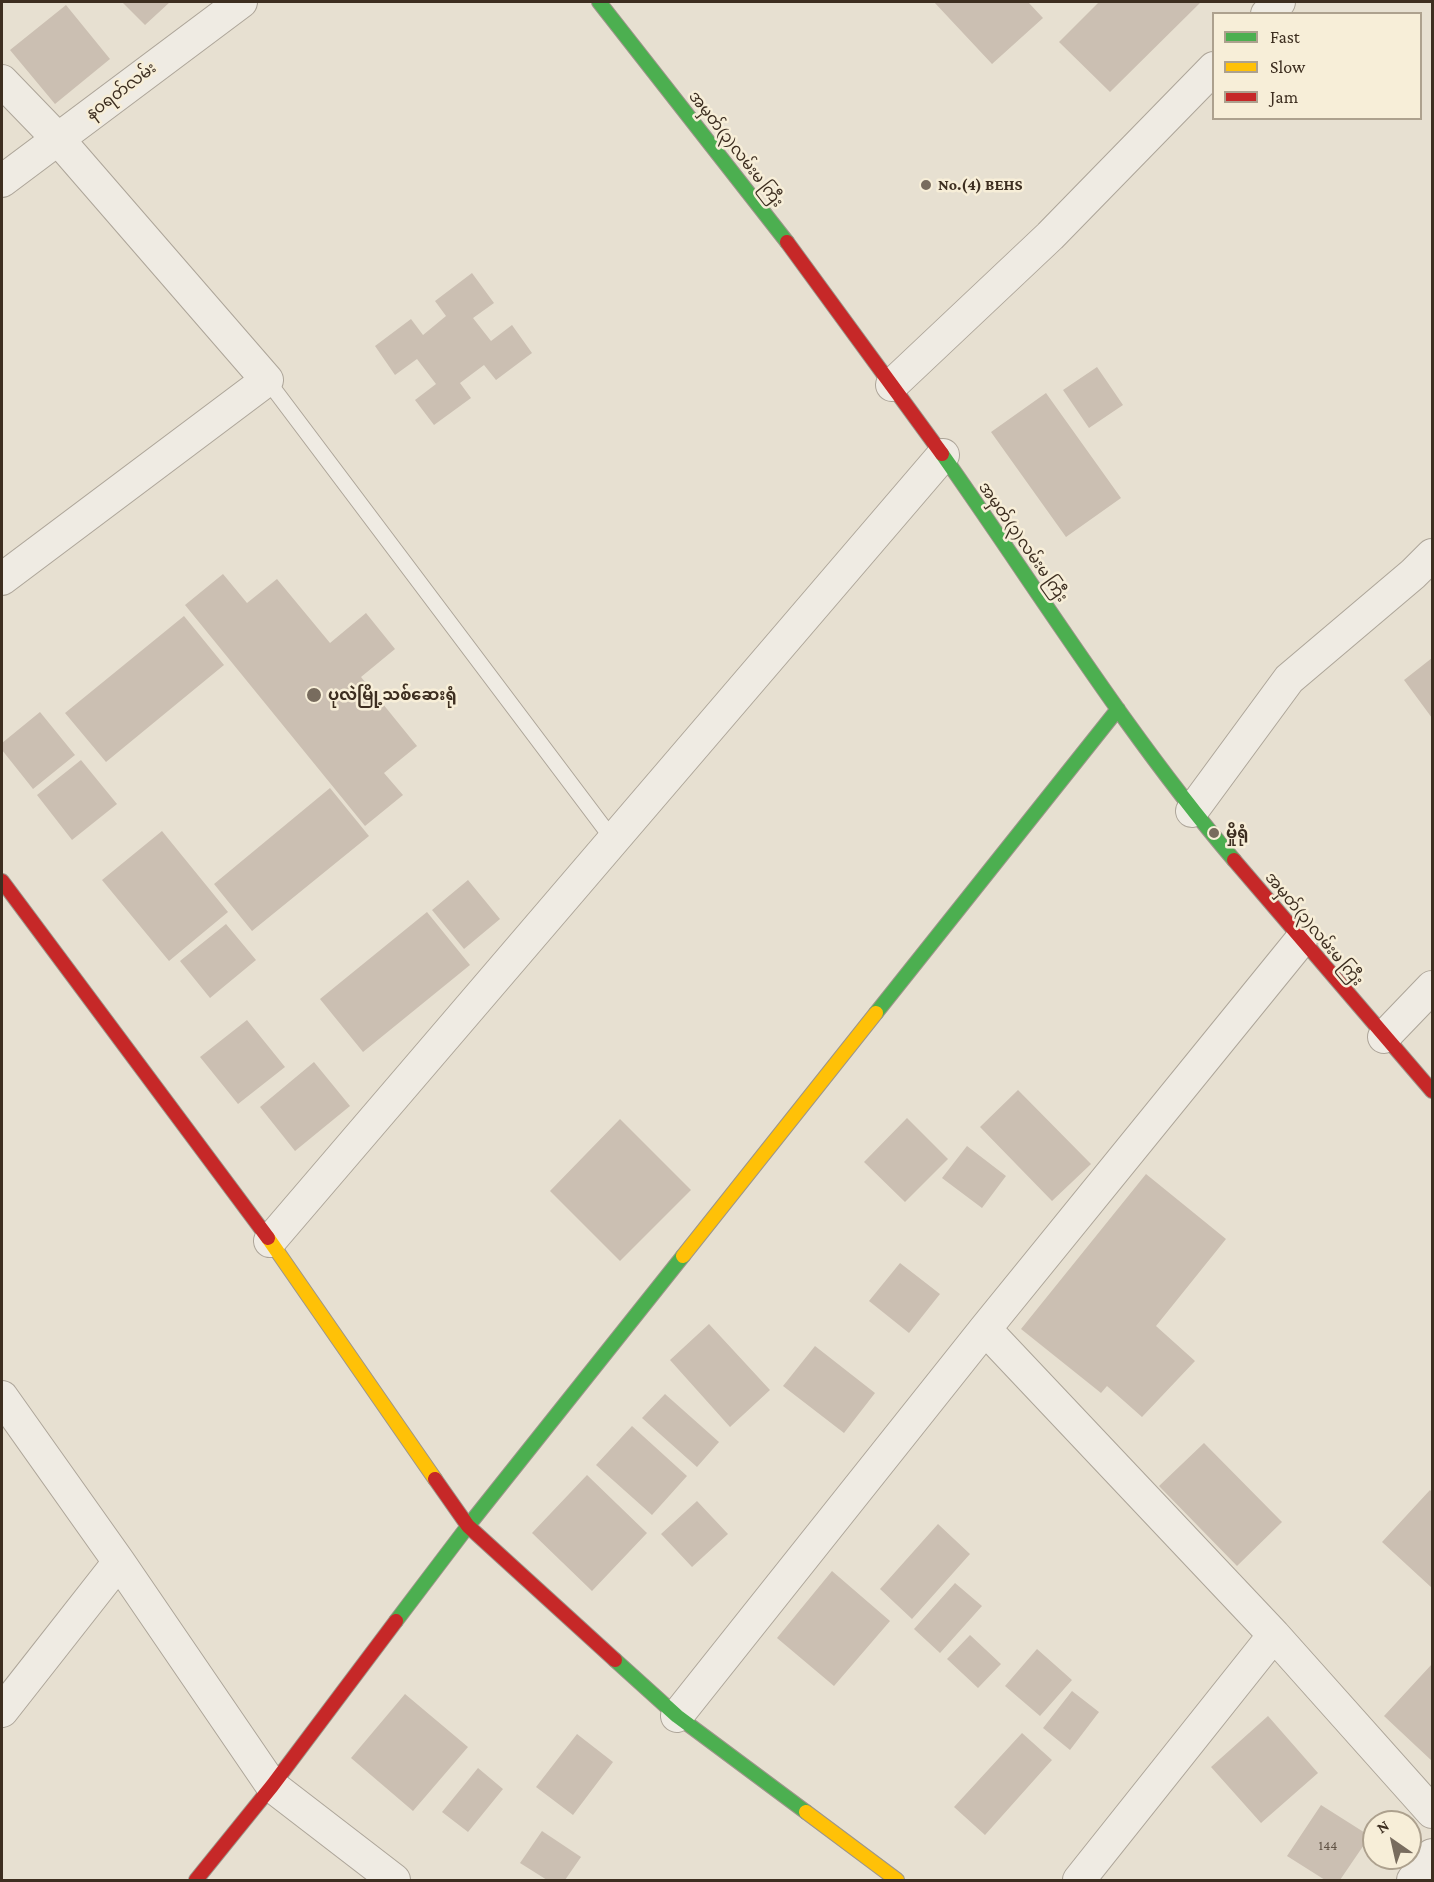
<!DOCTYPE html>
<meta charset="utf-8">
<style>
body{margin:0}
#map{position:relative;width:1434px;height:1882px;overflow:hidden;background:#e7e0d1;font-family:"Crimson Pro",serif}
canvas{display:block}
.frame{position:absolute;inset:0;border:3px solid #3d2e20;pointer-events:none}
.legend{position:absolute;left:1212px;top:12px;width:210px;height:108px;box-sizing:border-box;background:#f7eed8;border:2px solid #ada18e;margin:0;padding:8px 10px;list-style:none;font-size:18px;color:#3d2e20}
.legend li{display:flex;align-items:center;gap:12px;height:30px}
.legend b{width:30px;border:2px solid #ada18e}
.north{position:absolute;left:1362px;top:1810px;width:60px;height:60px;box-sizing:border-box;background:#f7eed8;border:2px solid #ada18e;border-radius:50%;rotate:326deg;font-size:16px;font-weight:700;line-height:24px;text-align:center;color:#3d2e20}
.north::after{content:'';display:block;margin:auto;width:21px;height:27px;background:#786c5e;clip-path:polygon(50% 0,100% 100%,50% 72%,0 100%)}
</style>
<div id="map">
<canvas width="1434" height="1882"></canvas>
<div class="frame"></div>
<ul class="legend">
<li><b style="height:8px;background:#4caf50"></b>Fast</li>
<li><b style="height:8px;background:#ffc107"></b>Slow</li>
<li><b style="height:8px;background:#c62828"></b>Jam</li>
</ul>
<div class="north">N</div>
</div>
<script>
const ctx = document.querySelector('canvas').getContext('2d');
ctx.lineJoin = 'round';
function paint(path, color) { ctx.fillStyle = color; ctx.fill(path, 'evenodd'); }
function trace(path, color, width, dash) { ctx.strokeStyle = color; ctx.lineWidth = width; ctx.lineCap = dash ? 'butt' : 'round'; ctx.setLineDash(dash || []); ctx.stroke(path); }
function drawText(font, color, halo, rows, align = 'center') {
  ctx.font = font + ' "Crimson Pro","Noto Sans Myanmar",serif'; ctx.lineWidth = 5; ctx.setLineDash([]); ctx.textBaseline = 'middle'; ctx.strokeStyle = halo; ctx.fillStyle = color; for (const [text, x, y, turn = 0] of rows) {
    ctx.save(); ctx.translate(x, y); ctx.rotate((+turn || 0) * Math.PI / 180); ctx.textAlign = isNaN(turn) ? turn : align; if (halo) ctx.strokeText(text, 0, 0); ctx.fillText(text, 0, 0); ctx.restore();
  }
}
paint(new Path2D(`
 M 122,2 L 170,2 L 145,25 Z
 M 934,2 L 1028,2 L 1043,18 L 992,64 Z
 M 1099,2 L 1201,2 L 1110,92 L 1059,42 Z
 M 66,5 L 110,59 L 55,104 L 10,50 Z
 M 472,273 L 494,303 L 473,318 L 491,341 L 512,325 L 532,353 L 496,380 L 484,365 L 460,383 L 471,398 L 434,425 L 415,400 L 436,384 L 417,359 L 395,375 L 375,346 L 411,319 L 423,335 L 446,316 L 435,301 Z
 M 1097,367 L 1123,405 L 1089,428 L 1063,390 Z
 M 1046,393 L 1121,498 L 1066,537 L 991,432 Z
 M 223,574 L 247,603 L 277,579 L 330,643 L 366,613 L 395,649 L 361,677 L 417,746 L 384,773 L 403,795 L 365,826 L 185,605 Z
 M 184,616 L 224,665 L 106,762 L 65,713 Z
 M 1432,658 L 1432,718 L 1404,680 Z
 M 40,712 L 75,755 L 33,789 L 2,750 L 2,743 Z
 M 81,760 L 117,804 L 72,840 L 37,795 Z
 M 330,788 L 369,836 L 252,931 L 214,884 Z
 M 162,831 L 228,912 L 169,961 L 102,880 Z
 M 468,880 L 500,919 L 464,949 L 432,910 Z
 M 427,912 L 470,965 L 363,1052 L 320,999 Z
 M 226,924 L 256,960 L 210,998 L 180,961 Z
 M 247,1020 L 285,1067 L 238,1104 L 200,1057 Z
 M 314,1062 L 350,1106 L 295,1151 L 260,1107 Z
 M 1018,1090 L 1091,1164 L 1052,1201 L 980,1127 Z
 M 907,1118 L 948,1159 L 905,1202 L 864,1162 Z
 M 620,1119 L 691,1190 L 620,1261 L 550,1191 Z
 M 967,1146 L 1006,1176 L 982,1208 L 942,1178 Z
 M 1146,1174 L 1226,1239 L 1156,1326 L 1195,1361 L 1142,1417 L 1107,1386 L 1101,1393 L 1021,1329 Z
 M 900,1263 L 940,1294 L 909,1333 L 869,1301 Z
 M 709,1324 L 770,1390 L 730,1427 L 670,1360 Z
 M 815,1346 L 875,1393 L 844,1433 L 783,1386 Z
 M 665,1394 L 719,1442 L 697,1467 L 642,1418 Z
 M 632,1426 L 687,1476 L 652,1515 L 596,1465 Z
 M 1204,1443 L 1282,1522 L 1237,1566 L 1159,1486 Z
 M 587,1475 L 647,1533 L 592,1591 L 532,1533 Z
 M 1430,1490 L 1432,1492 L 1432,1588 L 1382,1542 Z
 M 697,1501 L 728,1534 L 692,1567 L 661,1534 Z
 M 938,1524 L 970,1554 L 912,1619 L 880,1589 Z
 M 832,1571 L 890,1621 L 834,1686 L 777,1638 Z
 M 955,1583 L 982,1606 L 940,1653 L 914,1629 Z
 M 970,1635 L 1001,1664 L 978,1688 L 947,1659 Z
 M 1037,1649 L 1072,1680 L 1040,1716 L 1005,1686 Z
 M 1432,1664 L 1432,1761 L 1384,1716 Z
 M 1072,1691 L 1099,1712 L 1070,1750 L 1043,1728 Z
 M 405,1694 L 468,1747 L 413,1811 L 351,1758 Z
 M 1268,1716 L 1318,1773 L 1261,1823 L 1211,1767 Z
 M 1022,1733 L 1052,1760 L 985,1835 L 954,1807 Z
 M 577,1734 L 613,1762 L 573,1815 L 536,1787 Z
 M 478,1768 L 503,1789 L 468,1832 L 442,1812 Z
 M 1321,1805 L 1370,1836 L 1340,1880 L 1325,1880 L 1287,1856 Z
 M 542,1831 L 581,1857 L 565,1880 L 547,1880 L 520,1863 Z`), '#cbbfb2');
const lane = new Path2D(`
 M 267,380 L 614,841`);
const street = new Path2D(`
 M 1267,14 L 1279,2
 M 2,81 L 58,139 L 267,380 L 2,579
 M 2,181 L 241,2
 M 892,385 L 1050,236 L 1214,68
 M 1192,811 L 1289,679 L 1413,574 L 1432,555
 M 1384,1037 L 1432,987
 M 270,1241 L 943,455
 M 985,1329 L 1274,1635 L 1432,1812
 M 2,1397 L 119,1562 L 272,1786 L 394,1880
 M 2,1711 L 119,1562
 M 677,1716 L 985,1329 L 1301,940
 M 1079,1880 L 1274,1635
 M 1413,1880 L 1432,1855`);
const fast = new Path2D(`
 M 599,2 L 787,242
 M 942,454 C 1038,590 1126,733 1234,860
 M 876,1013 L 1118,709
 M 396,1621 L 468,1526 L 683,1256
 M 615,1660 L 677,1716 L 806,1812`);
const slow = new Path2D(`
 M 268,1238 L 435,1479
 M 683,1256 L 876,1013
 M 806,1812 L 897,1880`);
const jam = new Path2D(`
 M 787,242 L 942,454
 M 1234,860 L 1432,1091
 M 2,881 L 268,1238
 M 435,1479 L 468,1526 L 615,1660
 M 196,1880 L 272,1786 L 396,1621`);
trace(lane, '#ada599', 17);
trace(street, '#ada599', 34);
trace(fast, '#9c958a', 16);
trace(slow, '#9c958a', 16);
trace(jam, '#9c958a', 16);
trace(lane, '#efebe3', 15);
trace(street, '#efebe3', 32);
trace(fast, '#4caf50', 14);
trace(slow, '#ffc107', 14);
trace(jam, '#c62828', 14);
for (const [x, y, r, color] of [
 [926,185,6,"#786c5e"],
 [314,695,8,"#786c5e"],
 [1214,833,6,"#786c5e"]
]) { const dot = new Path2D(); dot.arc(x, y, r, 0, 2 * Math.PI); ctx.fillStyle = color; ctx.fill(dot); trace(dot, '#f7eed8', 2); }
drawText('14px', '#605244', null, [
 ["144",1328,1846]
]);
drawText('16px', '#3d2e20', '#f7eed8', [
 ["နဝရတ်လမ်း",121,91,-37],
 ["အမှတ်(၃)လမ်းမ ကြီး",736,149,52],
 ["အမှတ်(၃)လမ်းမ ကြီး",1023,542,55],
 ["အမှတ်(၃)လမ်းမ ကြီး",1314,929,50]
]);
drawText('bold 16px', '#3d2e20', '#f7eed8', [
 ["No.(4) BEHS",938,185],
 ["ပုလဲမြို့သစ်ဆေးရုံ",328,695],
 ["မှိုရုံ",1226,833]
], 'left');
</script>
